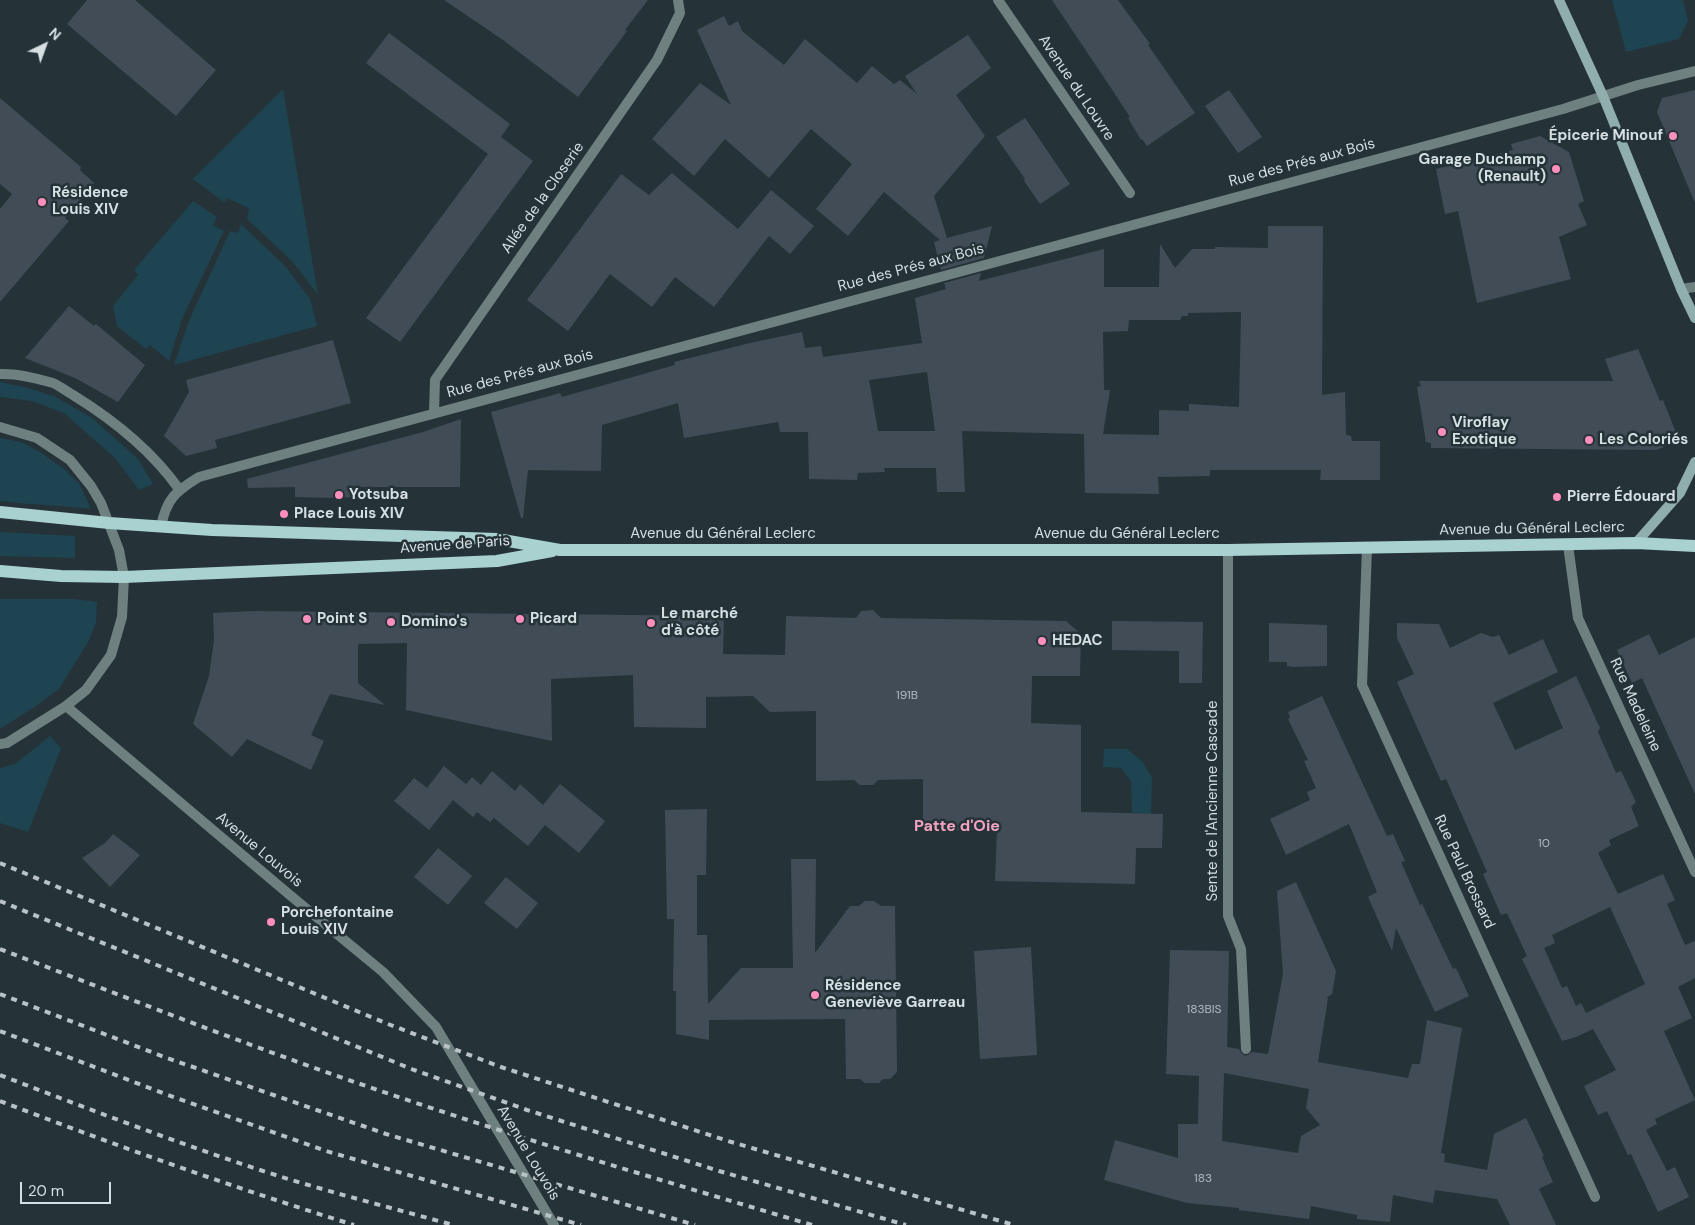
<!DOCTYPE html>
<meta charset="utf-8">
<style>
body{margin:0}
#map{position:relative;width:1695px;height:1225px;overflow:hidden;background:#253338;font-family:"DM Sans",sans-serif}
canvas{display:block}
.north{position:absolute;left:20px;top:20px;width:50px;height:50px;-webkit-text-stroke:4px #253338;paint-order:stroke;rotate:42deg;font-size:14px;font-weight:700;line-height:20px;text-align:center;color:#d6dfe2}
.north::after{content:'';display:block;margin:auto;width:18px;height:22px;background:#d6dfe2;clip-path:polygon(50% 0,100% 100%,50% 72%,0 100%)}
.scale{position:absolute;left:20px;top:1182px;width:91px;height:22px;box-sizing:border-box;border:2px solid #d6dfe2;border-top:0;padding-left:6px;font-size:15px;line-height:18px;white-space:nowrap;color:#d6dfe2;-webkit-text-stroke:4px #253338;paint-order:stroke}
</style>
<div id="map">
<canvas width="1695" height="1225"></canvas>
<div class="north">N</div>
<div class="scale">20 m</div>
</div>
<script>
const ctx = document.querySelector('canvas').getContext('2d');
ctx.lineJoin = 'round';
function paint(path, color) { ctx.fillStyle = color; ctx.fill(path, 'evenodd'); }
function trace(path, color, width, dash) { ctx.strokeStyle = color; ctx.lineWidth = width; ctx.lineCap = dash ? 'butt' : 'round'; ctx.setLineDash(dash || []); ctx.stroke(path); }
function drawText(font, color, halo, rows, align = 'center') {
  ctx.font = font + ' "DM Sans",sans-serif'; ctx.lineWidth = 5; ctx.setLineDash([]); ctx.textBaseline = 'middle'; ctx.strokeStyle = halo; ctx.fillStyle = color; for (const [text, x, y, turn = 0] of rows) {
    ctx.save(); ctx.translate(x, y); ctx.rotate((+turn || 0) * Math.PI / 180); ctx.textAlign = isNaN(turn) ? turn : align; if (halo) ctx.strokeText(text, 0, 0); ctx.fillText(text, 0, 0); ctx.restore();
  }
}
paint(new Path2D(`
 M 1612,0 L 1683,0 L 1688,21 L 1679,39 L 1626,52 Z
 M 283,89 L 318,295 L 293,262 L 247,219 L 249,208 L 227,198 L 225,203 L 193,179 Z
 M 193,201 L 217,217 L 213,225 L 224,231 L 182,319 L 169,361 L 150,345 L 146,349 L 117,326 L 113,306 L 138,275 L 134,270 Z
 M 241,224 L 286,267 L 310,299 L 317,326 L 174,365 L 188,323 L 230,231 L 238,233 Z
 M 0,382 L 28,388 L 54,396 L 92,418 L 138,459 L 153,484 L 139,490 L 115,458 L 64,413 L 32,401 L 0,397 Z
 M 0,438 L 21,442 L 40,452 L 64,469 L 79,483 L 91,509 C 61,505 30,505 0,501 Z
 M 0,532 L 75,536 L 75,558 L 0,556 Z
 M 0,599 L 74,599 L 97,602 L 96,623 L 88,642 L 59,689 L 33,708 L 0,729 Z
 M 50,736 L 61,748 L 28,832 L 0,823 L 0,768 L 15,764 Z
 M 1104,749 L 1127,749 L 1142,761 L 1152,778 L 1151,814 L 1132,813 L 1131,781 L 1121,768 L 1103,767 Z`), '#1d4450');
paint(new Path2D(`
 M 87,0 L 135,0 L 216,70 L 176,116 L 67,24 Z
 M 444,0 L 648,0 L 625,30 L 627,31 L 578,97 L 503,40 Z
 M 1052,0 L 1118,0 L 1150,44 L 1148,45 L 1195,113 L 1147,146 L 1142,139 L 1141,140 L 1128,118 L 1130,117 L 1111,88 Z
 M 724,16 L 729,26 L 738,21 L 742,31 L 784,65 L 805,39 L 857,83 L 872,66 L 894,84 L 900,80 L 917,94 L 905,76 L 968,35 L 991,68 L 956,95 L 985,136 L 934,196 L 947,238 L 992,226 L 984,258 L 941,270 L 934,242 L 940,240 L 884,192 L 848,236 L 816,209 L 852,164 L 811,129 L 769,178 L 725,139 L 694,176 L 652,139 L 700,83 L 731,105 L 697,30 Z
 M 389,33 L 510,124 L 501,137 L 533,161 L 400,342 L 366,318 L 488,154 L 366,63 Z
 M 1229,90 L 1262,137 L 1238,153 L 1205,106 Z
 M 1695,90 L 1695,203 L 1657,112 L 1662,98 Z
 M 0,98 L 81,167 L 80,170 L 94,183 L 65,218 L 69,221 L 0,302 L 0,209 L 12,194 L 0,184 Z
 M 1025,118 L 1070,184 L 1040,204 L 1024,181 L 1025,179 L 996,137 Z
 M 1540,136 L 1569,152 L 1584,201 L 1578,204 L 1587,225 L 1559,237 L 1571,279 L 1477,303 L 1458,211 L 1445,214 L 1436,169 L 1513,150 L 1511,144 Z
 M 672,173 L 738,229 L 771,190 L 814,226 L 790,254 L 769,236 L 714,307 L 675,277 L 652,307 L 610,274 L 568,331 L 527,300 L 621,174 L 649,195 Z
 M 1268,226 L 1323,226 L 1322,395 L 1345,392 L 1346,435 L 1351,436 L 1352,441 L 1380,441 L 1380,480 L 1320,480 L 1321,470 L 1210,470 L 1210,476 L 1158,477 L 1159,494 L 1085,493 L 1084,434 L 962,431 L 965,492 L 937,492 L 936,468 L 884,468 L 885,472 L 858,473 L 857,480 L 809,479 L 808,432 L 780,432 L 778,422 L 684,438 L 678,403 L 602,425 L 601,471 L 528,470 L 523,518 L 521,518 L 491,412 L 560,393 L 562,397 L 675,365 L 674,362 L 750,343 L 802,332 L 805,348 L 821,346 L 823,357 L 922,343 L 915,298 L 946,289 L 944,283 L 981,273 L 979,281 L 1104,249 L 1104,287 L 1159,287 L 1160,244 L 1175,268 L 1192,249 L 1215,249 L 1215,247 L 1268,248 ZM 1241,312 L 1239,407 L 1189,404 L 1189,411 L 1159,410 L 1159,435 L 1103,434 L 1110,390 L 1104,390 L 1103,332 L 1128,331 L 1129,320 L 1180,320 L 1182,316 L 1188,316 L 1188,313 ZM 927,372 L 935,431 L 878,431 L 869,380 Z
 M 69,306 L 94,326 L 96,324 L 145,365 L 118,402 L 75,378 L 25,358 Z
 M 333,340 L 351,403 L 215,440 L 217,448 L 186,456 L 164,436 L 189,392 L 186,380 Z
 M 1638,349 L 1660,401 L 1663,400 L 1675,430 L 1664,447 L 1656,450 L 1431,448 L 1431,443 L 1426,442 L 1417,387 L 1421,386 L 1419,381 L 1613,381 L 1605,359 Z
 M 461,419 L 460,487 L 353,487 L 353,497 L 335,498 L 295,497 L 295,487 L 248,488 L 247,479 L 423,432 Z
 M 873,610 L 881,618 L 1066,621 L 1081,634 L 1080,676 L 1032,676 L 1031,723 L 1081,725 L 1081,812 L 1163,814 L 1162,848 L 1136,848 L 1135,884 L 995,881 L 997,830 L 923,831 L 923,779 L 878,780 L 873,785 L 860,785 L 854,780 L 816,781 L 816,711 L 770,712 L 753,696 L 706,697 L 706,728 L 634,727 L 633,675 L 551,679 L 552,741 L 406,710 L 407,643 L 358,644 L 358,683 L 385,705 L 330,694 L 311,735 L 324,741 L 311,770 L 247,739 L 232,757 L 193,724 L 209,676 L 214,640 L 213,613 L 253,611 L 724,616 L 723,654 L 785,655 L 786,616 L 856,618 L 861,611 Z
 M 1112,621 L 1203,622 L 1202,683 L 1179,683 L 1179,651 L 1112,650 Z
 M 1269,623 L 1327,625 L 1327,666 L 1293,667 L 1287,666 L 1287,662 L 1269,662 Z
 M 1397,623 L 1439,624 L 1450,648 L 1481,633 L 1493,637 L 1499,635 L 1509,655 L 1543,639 L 1558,672 L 1493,703 L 1515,750 L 1563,728 L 1547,691 L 1576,676 L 1600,728 L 1598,732 L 1616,773 L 1621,771 L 1636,802 L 1631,807 L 1639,826 L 1609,840 L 1611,845 L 1598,853 L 1618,894 L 1663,874 L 1675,900 L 1667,904 L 1685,945 L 1695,941 L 1695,978 L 1678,987 L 1692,1018 L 1664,1031 L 1695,1100 L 1655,1119 L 1657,1124 L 1646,1130 L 1667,1171 L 1675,1167 L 1689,1197 L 1658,1212 L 1631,1154 L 1628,1155 L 1607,1111 L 1598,1115 L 1584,1086 L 1616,1070 L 1593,1029 L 1576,1037 L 1562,1041 L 1522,959 L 1527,956 L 1507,913 L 1501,915 L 1483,874 L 1487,872 L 1469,831 L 1446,779 L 1441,781 L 1397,682 L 1414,674 L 1397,638 ZM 1610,907 L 1645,984 L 1586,1013 L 1581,1003 L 1576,1006 L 1567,986 L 1562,988 L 1544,948 L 1555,943 L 1552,935 Z
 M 1649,634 L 1659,655 L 1695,637 L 1695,794 L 1642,678 L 1632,683 L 1617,650 Z
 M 1322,696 L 1387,836 L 1393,834 L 1405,861 L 1401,862 L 1420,905 L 1422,904 L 1453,969 L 1456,968 L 1469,996 L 1435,1012 L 1396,928 L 1392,951 L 1368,897 L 1377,892 L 1349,824 L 1286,855 L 1270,819 L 1310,800 L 1307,792 L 1316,788 L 1304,761 L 1308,760 L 1288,719 L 1290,718 L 1288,712 Z
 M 444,766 L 466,784 L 472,777 L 481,785 L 492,771 L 515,791 L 520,784 L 543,805 L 560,784 L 605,821 L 579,853 L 545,825 L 528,846 L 494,818 L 490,822 L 477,812 L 473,817 L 453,800 L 429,830 L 394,801 L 414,778 L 427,788 Z
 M 707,809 L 706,875 L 697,875 L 697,935 L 707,935 L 708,1004 L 741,968 L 793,968 L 791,859 L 816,859 L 815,953 L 850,906 L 859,906 L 865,901 L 874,901 L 881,906 L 895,906 L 897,1072 L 890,1079 L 883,1079 L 879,1083 L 865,1083 L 860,1079 L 846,1079 L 845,1019 L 709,1020 L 709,1040 L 676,1034 L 676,991 L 673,991 L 674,919 L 667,919 L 665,810 Z
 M 113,834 L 140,855 L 110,887 L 82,858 L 105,843 Z
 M 438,848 L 472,876 L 448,905 L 414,877 Z
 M 506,877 L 538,903 L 517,929 L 484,903 Z
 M 1296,882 L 1336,971 L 1332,994 L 1326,998 L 1328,998 L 1318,1062 L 1408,1078 L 1412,1064 L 1420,1064 L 1427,1020 L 1462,1028 L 1441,1153 L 1445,1154 L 1444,1162 L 1487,1170 L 1494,1134 L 1526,1118 L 1544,1156 L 1542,1157 L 1553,1182 L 1539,1189 L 1556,1225 L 1510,1225 L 1497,1199 L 1435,1190 L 1433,1203 L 1393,1195 L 1390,1222 L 1357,1219 L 1357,1215 L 1311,1206 L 1309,1219 L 1239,1210 L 1239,1208 L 1187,1203 L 1104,1180 L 1115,1140 L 1178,1158 L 1178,1124 L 1198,1124 L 1199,1076 L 1166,1074 L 1170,950 L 1229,951 L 1227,1047 L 1239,1049 L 1241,1053 L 1246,1056 L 1252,1052 L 1268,1054 L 1283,974 L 1277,891 ZM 1224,1073 L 1309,1089 L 1306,1108 L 1320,1125 L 1301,1136 L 1298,1153 L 1222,1141 Z
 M 1031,947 L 1037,1055 L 980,1059 L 974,951 Z`), '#424c56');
trace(new Path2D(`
 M 998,0 L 1130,193
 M 1681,289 L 1695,287
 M 0,374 C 17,373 36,378 53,383 C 60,386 66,391 73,395 C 112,419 152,451 179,489
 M 434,413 L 435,380 L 657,60 L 680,13 L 678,0
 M 161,527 C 166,499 176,491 199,477 L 1563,109 L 1638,85 L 1695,71
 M 1568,545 L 1578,618 L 1695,872
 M 1367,548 L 1362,685 L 1595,1197
 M 1228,550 L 1228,916 L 1241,949 L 1246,1049`), '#6e8080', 10);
trace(new Path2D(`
 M 0,427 L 37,438 L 70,460 L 91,486 L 101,503 L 119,550 L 124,577 L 122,617 L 111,655 L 86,690 L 66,706 L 7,743 L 0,744
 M 66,706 L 291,896 L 383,972 L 436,1027 L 554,1225`), '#6e8080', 10);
trace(new Path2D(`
 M 1559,0 L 1603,96 L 1681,289 L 1695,318
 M 1636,543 L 1680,493 L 1695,462`), '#90aead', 10);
trace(new Path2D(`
 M 0,512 L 109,523 L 212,530 L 497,539 L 560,550 L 1228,550 L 1636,543 L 1695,546
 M 0,571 L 61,576 L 124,577 L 497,561 L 552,551`), '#a9d1cf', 12);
trace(new Path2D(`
 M 0,863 L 388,1024 L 501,1067 L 728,1141 L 1014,1225
 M 0,901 L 414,1070 L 527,1110 L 719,1171 L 906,1225
 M 0,949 C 99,987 198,1026 298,1062 C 467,1123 640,1174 812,1225
 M 0,994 L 167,1058 L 386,1134 L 695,1225
 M 0,1031 L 168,1095 L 326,1151 L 581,1225
 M 0,1075 C 86,1108 172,1141 260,1170 C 324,1191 389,1207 453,1225
 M 0,1101 C 117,1146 235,1188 354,1225`), '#b9c2c6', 4, [6, 6]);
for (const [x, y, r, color] of [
 [1673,136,5,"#fe8ebc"],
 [1556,169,5,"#fe8ebc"],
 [42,202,5,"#fe8ebc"],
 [1442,432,5,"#fe8ebc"],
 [1589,440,5,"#fe8ebc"],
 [339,495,5,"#fe8ebc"],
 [1557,497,5,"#fe8ebc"],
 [284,514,5,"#fe8ebc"],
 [307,619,5,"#fe8ebc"],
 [520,619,5,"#fe8ebc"],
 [391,622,5,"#fe8ebc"],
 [651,623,5,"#fe8ebc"],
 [1042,641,5,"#fe8ebc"],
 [271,922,5,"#fe8ebc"],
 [815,995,5,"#fe8ebc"]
]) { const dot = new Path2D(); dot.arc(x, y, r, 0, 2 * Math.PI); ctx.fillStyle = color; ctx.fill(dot); trace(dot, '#253338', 2); }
drawText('12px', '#b1babf', null, [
 ["191B",907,696],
 ["10",1544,844],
 ["183BIS",1204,1010],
 ["183",1203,1179]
]);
drawText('15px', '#d6dfe2', '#253338', [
 ["Avenue du Louvre",1076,88,56],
 ["Rue des Prés aux Bois",1302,163,-15],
 ["Allée de la Closerie",543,198,-55],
 ["Rue des Prés aux Bois",911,268,-15],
 ["Rue des Prés aux Bois",520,374,-15],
 ["Avenue du Général Leclerc",1532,529,-1],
 ["Avenue du Général Leclerc",723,534],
 ["Avenue du Général Leclerc",1127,534],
 ["Avenue de Paris",455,545,-4],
 ["Rue Madeleine",1635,705,65],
 ["Sente de l'Ancienne Cascade",1213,801,-90],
 ["Avenue Louvois",259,850,40],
 ["Rue Paul Brossard",1464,872,65],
 ["Avenue Louvois",528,1153,59]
]);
drawText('bold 15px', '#d6dfe2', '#253338', [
 ["Épicerie Minouf",1663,136,"right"],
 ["Garage Duchamp",1546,160,"right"],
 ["(Renault)",1546,177,"right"],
 ["Résidence",52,193],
 ["Louis XIV",52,210],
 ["Viroflay",1452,423],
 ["Exotique",1452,440],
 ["Les Coloriés",1599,440],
 ["Yotsuba",349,495],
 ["Pierre Édouard",1567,497],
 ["Place Louis XIV",294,514],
 ["Le marché",661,614],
 ["d'à côté",661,631],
 ["Point S",317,619],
 ["Picard",530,619],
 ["Domino's",401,622],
 ["HEDAC",1052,641],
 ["Porchefontaine",281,913],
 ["Louis XIV",281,930],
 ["Résidence",825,986],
 ["Geneviève Garreau",825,1003]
], 'left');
drawText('bold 16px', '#f2a3c2', '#253338', [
 ["Patte d'Oie",957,827]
]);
</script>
